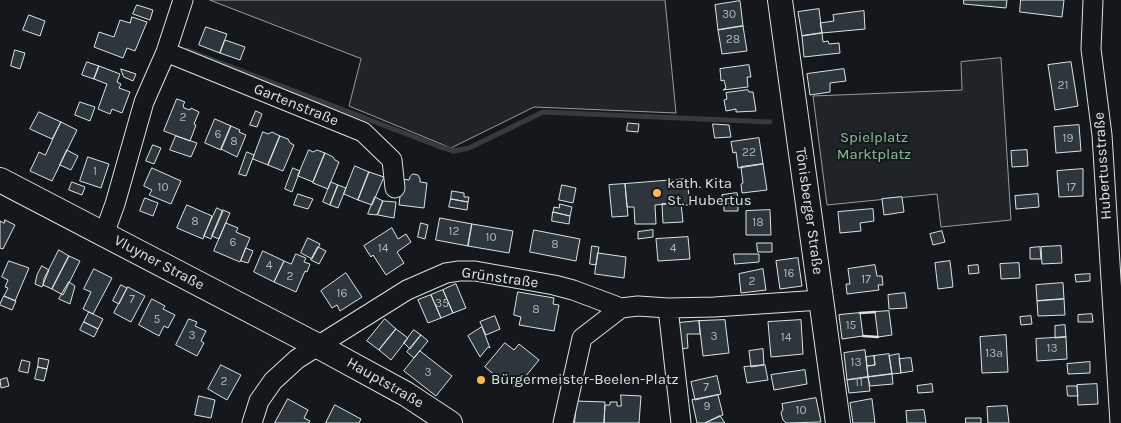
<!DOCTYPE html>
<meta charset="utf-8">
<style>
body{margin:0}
canvas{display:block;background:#14181c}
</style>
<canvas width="1121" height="423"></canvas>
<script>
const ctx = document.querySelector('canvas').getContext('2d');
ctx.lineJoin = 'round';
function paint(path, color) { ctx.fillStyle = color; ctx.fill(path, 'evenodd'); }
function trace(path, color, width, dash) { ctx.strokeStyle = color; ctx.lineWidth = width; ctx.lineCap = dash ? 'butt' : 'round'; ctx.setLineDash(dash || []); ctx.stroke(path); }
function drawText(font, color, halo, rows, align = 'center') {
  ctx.font = font + ' Karla,sans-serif'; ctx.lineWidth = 4; ctx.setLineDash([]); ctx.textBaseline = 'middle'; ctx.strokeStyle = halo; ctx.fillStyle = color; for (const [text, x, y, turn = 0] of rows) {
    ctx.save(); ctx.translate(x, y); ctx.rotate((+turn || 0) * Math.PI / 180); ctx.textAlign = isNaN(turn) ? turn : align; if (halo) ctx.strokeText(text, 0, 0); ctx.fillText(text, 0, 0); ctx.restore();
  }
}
const green = new Path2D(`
 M 210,0 L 665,0 L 676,113 L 534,107 L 451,148 L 349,106 L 361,59 Z
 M 1001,58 L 1011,220 L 941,227 L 937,194 L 827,205 L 813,96 L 962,90 L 961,62 Z`);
paint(green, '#202428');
trace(green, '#939e99', 1);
trace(new Path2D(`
 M 187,50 L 438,146 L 454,151 L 469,148 L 543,112 L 770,122`), '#363b3e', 5);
const building = new Path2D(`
 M 964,0 L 1007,0 L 1006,8 L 964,4 Z
 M 1021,0 L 1064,0 L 1062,17 L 1020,12 Z
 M 740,1 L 743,26 L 718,30 L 715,5 Z
 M 137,5 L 153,10 L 150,20 L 133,14 Z
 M 819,9 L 822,33 L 802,36 L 798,12 Z
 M 864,11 L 865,29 L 822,33 L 820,23 L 834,21 L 833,15 Z
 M 29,15 L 45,21 L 40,36 L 23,30 Z
 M 132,17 L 147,22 L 135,51 L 127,48 L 123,58 L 94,47 L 99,32 L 114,37 L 120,20 L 130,23 Z
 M 743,26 L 747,51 L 722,54 L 718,30 Z
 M 206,27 L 227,34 L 220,53 L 199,45 Z
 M 822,33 L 823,42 L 828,41 L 829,44 L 839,43 L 840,53 L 804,57 L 802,36 Z
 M 225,40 L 245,47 L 240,60 L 220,53 Z
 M 15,50 L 25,53 L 20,69 L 11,66 Z
 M 87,62 L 99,66 L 94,79 L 82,75 Z
 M 1071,62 L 1078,106 L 1055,110 L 1048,65 Z
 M 749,65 L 751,77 L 747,77 L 748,87 L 723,90 L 726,88 L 724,80 L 721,81 L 720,69 Z
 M 99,66 L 120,74 L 117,82 L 121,84 L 119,88 L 130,92 L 122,113 L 112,109 L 110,114 L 98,109 L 107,84 L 94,79 Z
 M 121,69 L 136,74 L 133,81 L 124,77 Z
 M 844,69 L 846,81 L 830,83 L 830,92 L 810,95 L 807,74 Z
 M 748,90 L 749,92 L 753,92 L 756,111 L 736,112 L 736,109 L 726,111 L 724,100 L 727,99 L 726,93 Z
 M 177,99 L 185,102 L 183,105 L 184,108 L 190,110 L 191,108 L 199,112 L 194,124 L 196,125 L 190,141 L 164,131 Z
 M 80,102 L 95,107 L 90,121 L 75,115 Z
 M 256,111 L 262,114 L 257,127 L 250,125 Z
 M 39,112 L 61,122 L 52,139 L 30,129 Z
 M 215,119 L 231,126 L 221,150 L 205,143 Z
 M 61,122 L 77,130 L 52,181 L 30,171 L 39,152 L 45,155 Z
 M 628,123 L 639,124 L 638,132 L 627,131 Z
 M 713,124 L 729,125 L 731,137 L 715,138 Z
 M 1079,125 L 1081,151 L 1056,153 L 1054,127 Z
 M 231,126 L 240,130 L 239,132 L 246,135 L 237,157 L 221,149 Z
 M 263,132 L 268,134 L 272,132 L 280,136 L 268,165 L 253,159 Z
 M 176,136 L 197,143 L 191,157 L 170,150 Z
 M 280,136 L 288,139 L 290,143 L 294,145 L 283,171 L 268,165 Z
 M 759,138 L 763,164 L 738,168 L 736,152 L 733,153 L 731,142 Z
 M 153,145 L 161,148 L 154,164 L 146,161 Z
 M 67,150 L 78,156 L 71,170 L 60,165 Z
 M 309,150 L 313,152 L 317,150 L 325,153 L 313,182 L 298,176 Z
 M 1027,150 L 1028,166 L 1012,167 L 1011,151 Z
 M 247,152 L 254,155 L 246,176 L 239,174 Z
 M 325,153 L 333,157 L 335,160 L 339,162 L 328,189 L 313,183 Z
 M 88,157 L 109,164 L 101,188 L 80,181 Z
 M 763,164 L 767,190 L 742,193 L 741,184 L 743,183 L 741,167 Z
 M 355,166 L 369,172 L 358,200 L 344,194 Z
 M 152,168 L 181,181 L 171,204 L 149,195 L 152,190 L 144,186 Z
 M 293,168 L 300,171 L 292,192 L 285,189 Z
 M 1083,169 L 1083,196 L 1059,197 L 1057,171 Z
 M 369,172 L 384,177 L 372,205 L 358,200 Z
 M 413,174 L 418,175 L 420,179 L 420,182 L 427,183 L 424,208 L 399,205 L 402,179 L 409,180 L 410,177 Z
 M 687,179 L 690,205 L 681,205 L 681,203 L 655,205 L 656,224 L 635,224 L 634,207 L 627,207 L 625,184 Z
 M 72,182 L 85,187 L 82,195 L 69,190 Z
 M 331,182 L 338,185 L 330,205 L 323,202 Z
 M 625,184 L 628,216 L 612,217 L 609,185 Z
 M 338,185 L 346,188 L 338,208 L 330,205 Z
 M 562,185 L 576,188 L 573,203 L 559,200 Z
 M 452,191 L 464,193 L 464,197 L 469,197 L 468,202 L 451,199 Z
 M 737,193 L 739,203 L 723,204 L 722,195 Z
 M 298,194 L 313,199 L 308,209 L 294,205 Z
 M 1038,194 L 1039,207 L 1016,209 L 1015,196 Z
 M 375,197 L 383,201 L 377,215 L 368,214 Z
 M 902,197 L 904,212 L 884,215 L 882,199 Z
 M 145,198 L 158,203 L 153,216 L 140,211 Z
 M 451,199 L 468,202 L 467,210 L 449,207 Z
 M 383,201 L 396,202 L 394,218 L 378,215 Z
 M 681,203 L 683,222 L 663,223 L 662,204 Z
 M 738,203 L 738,211 L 724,211 L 724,204 Z
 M 560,204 L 572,207 L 570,216 L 553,212 L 554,207 L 559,208 Z
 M 187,205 L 212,216 L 203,239 L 177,228 Z
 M 217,208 L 223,211 L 211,239 L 204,236 Z
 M 873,209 L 874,221 L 860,223 L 861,231 L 840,233 L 838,212 Z
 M 223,210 L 230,213 L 219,239 L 212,236 Z
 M 770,210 L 771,235 L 746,235 L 746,211 Z
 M 553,212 L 570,216 L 569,224 L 552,221 Z
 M 440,218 L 472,224 L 468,246 L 436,240 Z
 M 5,220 L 15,225 L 3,249 L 0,248 L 0,221 L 4,223 Z
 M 226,223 L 238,228 L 236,232 L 250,238 L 240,262 L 214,251 Z
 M 421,223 L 428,225 L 425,239 L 418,237 Z
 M 472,224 L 513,231 L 509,253 L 468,246 Z
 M 392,228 L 398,239 L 406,234 L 411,242 L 397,252 L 404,263 L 386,275 L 373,255 L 371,257 L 364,246 Z
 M 534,230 L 580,239 L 576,261 L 530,252 Z
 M 653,230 L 653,237 L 638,239 L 638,232 Z
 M 942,231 L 945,242 L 933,245 L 930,234 Z
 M 688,237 L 690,259 L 658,261 L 656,239 Z
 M 308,238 L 320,244 L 312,259 L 301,253 Z
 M 757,243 L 772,243 L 772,252 L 758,252 Z
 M 592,246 L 599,247 L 596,265 L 590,264 Z
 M 1061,246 L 1062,263 L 1042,264 L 1041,247 Z
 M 318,247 L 326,251 L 319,264 L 311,260 Z
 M 1040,247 L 1041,259 L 1030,259 L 1030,248 Z
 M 246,248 L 253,251 L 248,263 L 241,261 Z
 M 59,250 L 69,256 L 52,289 L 43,285 L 44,279 Z
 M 263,251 L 284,261 L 274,282 L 254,272 Z
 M 598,253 L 626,257 L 624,278 L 595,274 Z
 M 296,254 L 306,258 L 304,262 L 310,264 L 307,272 L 305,271 L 296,292 L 274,282 L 284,261 L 291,264 Z
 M 734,254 L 759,254 L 759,262 L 735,264 Z
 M 69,256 L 80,261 L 63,295 L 52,289 Z
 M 798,258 L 802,286 L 780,289 L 776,261 Z
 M 9,261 L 29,268 L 15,301 L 4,296 L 8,288 L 5,287 L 8,280 L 2,277 Z
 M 950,261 L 953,287 L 938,289 L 935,263 Z
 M 1019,263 L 1020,278 L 1001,279 L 1000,264 Z
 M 875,265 L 877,276 L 882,276 L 883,285 L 878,285 L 879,290 L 847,294 L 846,284 L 850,284 L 848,269 Z
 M 978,265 L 979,273 L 969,274 L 968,266 Z
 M 42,266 L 49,270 L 42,287 L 35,284 L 37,275 Z
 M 94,269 L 112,278 L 93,314 L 83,309 L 91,292 L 84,289 Z
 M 763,269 L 766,290 L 741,293 L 739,274 Z
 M 346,273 L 362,297 L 340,311 L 337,305 L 332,308 L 321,291 Z
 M 1090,274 L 1090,281 L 1076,282 L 1075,275 Z
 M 69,282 L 75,286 L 70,304 L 59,299 Z
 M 1063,283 L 1064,299 L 1037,301 L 1036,285 Z
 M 456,284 L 466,308 L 453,313 L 443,290 Z
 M 121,285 L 127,288 L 119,304 L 113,301 Z
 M 128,287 L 145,296 L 131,322 L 114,313 Z
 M 443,290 L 453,313 L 441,318 L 431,295 Z
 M 518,292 L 554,298 L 553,304 L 559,305 L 554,331 L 519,325 L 521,317 L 514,315 Z
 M 905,293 L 907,308 L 889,309 L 888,295 Z
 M 431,295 L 441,318 L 428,323 L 418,300 Z
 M 4,296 L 16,301 L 12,310 L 0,305 Z
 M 152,299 L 165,306 L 163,309 L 175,315 L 168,328 L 164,326 L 159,336 L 139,325 Z
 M 1064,299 L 1065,315 L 1038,316 L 1037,301 Z
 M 889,311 L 892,335 L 878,337 L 875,312 Z
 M 89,312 L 103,319 L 98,329 L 84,322 Z
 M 860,313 L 863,336 L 842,339 L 839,315 Z
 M 1092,314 L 1093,322 L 1078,322 L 1078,315 Z
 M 495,316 L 500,329 L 486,335 L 480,322 Z
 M 1031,316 L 1032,324 L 1021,325 L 1020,317 Z
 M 189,319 L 197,322 L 195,326 L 206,331 L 201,341 L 204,343 L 197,356 L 176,345 Z
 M 385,319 L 396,329 L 379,350 L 367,341 Z
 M 725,320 L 729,353 L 703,356 L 699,321 Z
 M 801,320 L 803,354 L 771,357 L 768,322 Z
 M 699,321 L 700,334 L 687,334 L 688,348 L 679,349 L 678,323 Z
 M 84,322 L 98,329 L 94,337 L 80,330 Z
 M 1065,325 L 1066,337 L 1055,338 L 1055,326 Z
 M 482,327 L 490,348 L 488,347 L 480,357 L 468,336 Z
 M 396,329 L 408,338 L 391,360 L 379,350 Z
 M 414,330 L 421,335 L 410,349 L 404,343 Z
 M 421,335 L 428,341 L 414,358 L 407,352 Z
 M 1006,335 L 1008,372 L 982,373 L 980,337 Z
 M 1066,337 L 1067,359 L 1037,361 L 1036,339 Z
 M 505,343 L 514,350 L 519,344 L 539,360 L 516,388 L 509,383 L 507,385 L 485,367 Z
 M 763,349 L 764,365 L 751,367 L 749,351 Z
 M 865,350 L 868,377 L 847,380 L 844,353 Z
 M 420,351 L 452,376 L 436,396 L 404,371 Z
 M 889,354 L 892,374 L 868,377 L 867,366 L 875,365 L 874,356 Z
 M 899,354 L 901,373 L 892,374 L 889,356 Z
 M 874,356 L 875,365 L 867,366 L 866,357 Z
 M 39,358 L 49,360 L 47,369 L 38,367 Z
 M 911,358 L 913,371 L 901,373 L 899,359 Z
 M 22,360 L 30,362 L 28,373 L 19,371 Z
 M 1090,362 L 1090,373 L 1068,374 L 1067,364 Z
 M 221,365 L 241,375 L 227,400 L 208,389 Z
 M 765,365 L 768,380 L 747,383 L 744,367 Z
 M 38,367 L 47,369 L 44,381 L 35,379 Z
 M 805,370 L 807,384 L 774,390 L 771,375 Z
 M 892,374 L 893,384 L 870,386 L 868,377 Z
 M 717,376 L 721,394 L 695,400 L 691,382 Z
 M 868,377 L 870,391 L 849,393 L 847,380 Z
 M 7,378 L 9,386 L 1,388 L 0,380 Z
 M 932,384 L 933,392 L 918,393 L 917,386 Z
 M 1097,384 L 1098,404 L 1078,405 L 1077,385 Z
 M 1067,386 L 1077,386 L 1078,396 L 1068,396 Z
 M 621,395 L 641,396 L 639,423 L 604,423 L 605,405 L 610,405 L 610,402 L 617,402 L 617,406 L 621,406 Z
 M 718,395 L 723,415 L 705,423 L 697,423 L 692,400 Z
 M 199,396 L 215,400 L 211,418 L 195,415 Z
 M 816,398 L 821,422 L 786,423 L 783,420 L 781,413 L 783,409 L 782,404 Z
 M 288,399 L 308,410 L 304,418 L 310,421 L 309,423 L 275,423 Z
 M 872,399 L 875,423 L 853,423 L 850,403 Z
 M 577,401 L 605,402 L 604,423 L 575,423 Z
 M 335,405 L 361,419 L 359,423 L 326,423 Z
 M 1007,406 L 1009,423 L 988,423 L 987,407 Z
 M 924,410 L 926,423 L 907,423 L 906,411 Z
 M 720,416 L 725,423 L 705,423 Z
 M 966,418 L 981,418 L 981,423 L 966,423 Z`);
paint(building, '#2c363c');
trace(building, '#d8e6dc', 1);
const minor = new Path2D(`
 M 1093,0 L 1091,49 L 1102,135 L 1120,423
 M 166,52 L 363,132 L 392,160 L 395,188
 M 104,234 L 115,204 L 144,102 L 166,52 L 183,0
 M 668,308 L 681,423
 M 252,423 L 259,401 L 273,381 L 297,359 L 407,290 L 446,273 L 459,271 L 475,271 L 554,285 L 573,290 L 621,308 L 638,306 L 668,308 L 714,307 L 821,300
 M 563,423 L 582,338 L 621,308`);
const major = new Path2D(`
 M 780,0 L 838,423
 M 0,180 L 318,346 L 406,394 L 450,423`);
trace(minor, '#d8e6dc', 21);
trace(major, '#d8e6dc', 26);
trace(minor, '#14181c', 19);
trace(major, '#14181c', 24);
trace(new Path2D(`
 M 860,313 L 875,312
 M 863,336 L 878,337`), '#d8e6dc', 2.5);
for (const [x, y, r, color] of [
 [657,193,5,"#ffb74d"],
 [481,380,5,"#ffb74d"]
]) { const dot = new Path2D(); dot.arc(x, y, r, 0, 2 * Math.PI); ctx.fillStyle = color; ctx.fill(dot); trace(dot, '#14181c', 2); }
drawText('12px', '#adbab4', null, [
 ["30",729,15],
 ["28",733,40],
 ["21",1063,86],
 ["2",183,118],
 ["6",218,135],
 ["19",1068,139],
 ["8",234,142],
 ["22",749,153],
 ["1",95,172],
 ["10",163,188],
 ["17",1071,188],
 ["8",195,222],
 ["18",758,223],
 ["12",454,232],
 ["10",491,238],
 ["6",233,243],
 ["8",555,245],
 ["14",383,249],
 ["4",673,249],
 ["4",269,266],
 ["16",789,274],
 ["2",290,277],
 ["17",866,280],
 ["2",752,282],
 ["16",342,294],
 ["7",132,300],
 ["35",442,304],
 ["8",536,310],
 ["5",157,320],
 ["15",851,326],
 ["3",192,336],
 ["3",714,337],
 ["14",786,338],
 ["13",1052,349],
 ["13a",994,354],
 ["13",856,363],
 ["3",428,373],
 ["2",224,382],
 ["11",859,383],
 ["7",706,388],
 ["9",707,407],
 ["10",801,411]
]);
drawText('15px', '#d8e6dc', '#14181c', [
 ["Gartenstraße",296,105,22],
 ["Hubertusstraße",1103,166,-94],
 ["Tönisberger Straße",809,211,82],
 ["Vluyner Straße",159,263,28],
 ["Grünstraße",500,278,8],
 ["Hauptstraße",385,383,30]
]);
drawText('15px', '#8ac095', '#14181c', [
 ["Spielplatz",874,138],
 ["Marktplatz",874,155]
]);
drawText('15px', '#d8e6dc', '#14181c', [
 ["kath. Kita",667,184],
 ["St. Hubertus",667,201],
 ["Bürgermeister-Beelen-Platz",491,380]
], 'left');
</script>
